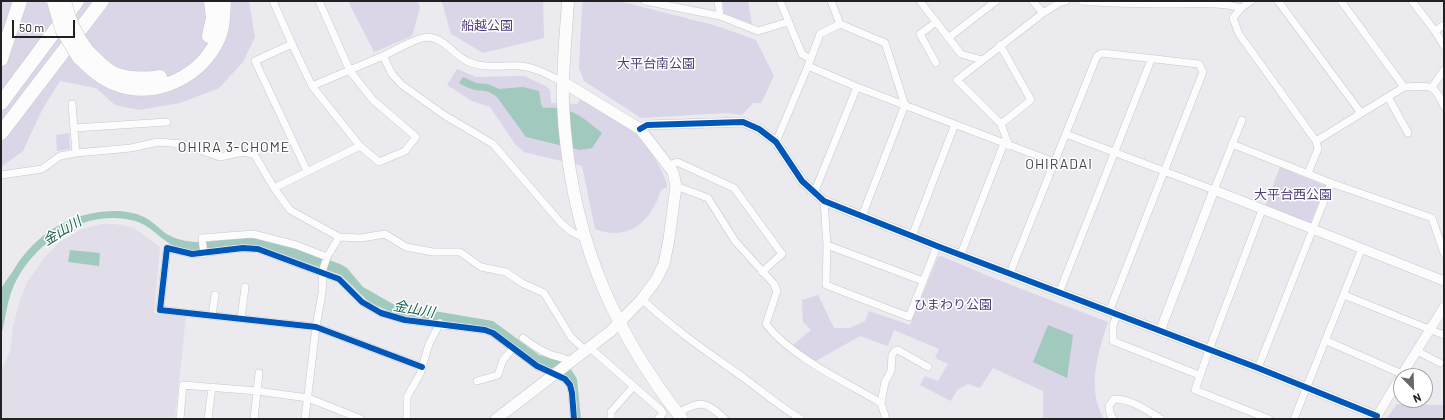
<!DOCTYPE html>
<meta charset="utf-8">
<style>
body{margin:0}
#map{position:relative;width:1445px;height:420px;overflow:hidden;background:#ebeaef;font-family:Barlow,sans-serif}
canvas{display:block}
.frame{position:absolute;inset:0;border:2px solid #212023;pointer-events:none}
.north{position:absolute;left:1393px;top:368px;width:40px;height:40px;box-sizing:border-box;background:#fff;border:1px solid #a6a6a7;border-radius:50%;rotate:157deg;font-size:11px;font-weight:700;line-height:16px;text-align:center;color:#212023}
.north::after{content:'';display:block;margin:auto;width:14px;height:18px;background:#68676a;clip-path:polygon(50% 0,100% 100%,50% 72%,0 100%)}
.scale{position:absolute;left:12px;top:20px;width:63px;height:18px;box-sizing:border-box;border:2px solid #212023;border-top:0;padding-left:5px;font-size:12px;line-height:14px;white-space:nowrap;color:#212023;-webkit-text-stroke:3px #fff;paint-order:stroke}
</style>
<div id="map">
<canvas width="1445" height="420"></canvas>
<div class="frame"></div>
<div class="north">N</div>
<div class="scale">50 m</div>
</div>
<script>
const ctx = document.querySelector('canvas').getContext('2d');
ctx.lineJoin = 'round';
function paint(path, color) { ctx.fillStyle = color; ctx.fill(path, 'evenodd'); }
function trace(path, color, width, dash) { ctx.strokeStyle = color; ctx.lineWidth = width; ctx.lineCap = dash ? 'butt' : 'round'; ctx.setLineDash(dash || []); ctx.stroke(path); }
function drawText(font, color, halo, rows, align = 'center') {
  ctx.font = font + ' Barlow,"Noto Sans JP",sans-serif'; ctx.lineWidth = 3; ctx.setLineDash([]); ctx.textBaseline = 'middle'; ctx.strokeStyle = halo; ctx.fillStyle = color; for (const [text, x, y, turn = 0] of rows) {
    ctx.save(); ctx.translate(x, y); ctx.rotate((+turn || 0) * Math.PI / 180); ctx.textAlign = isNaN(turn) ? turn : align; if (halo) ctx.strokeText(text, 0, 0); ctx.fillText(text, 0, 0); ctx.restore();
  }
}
paint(new Path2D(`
 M 101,224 L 115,224 L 133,227 L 160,247 L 154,313 L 186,317 L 175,419 L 5,419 L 1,416 L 1,371 L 10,352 L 13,326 L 21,297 L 28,281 L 43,259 L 60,242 L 82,229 Z`), '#e1dee9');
paint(new Path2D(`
 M 1,1 L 249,1 L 255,37 L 243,62 L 219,88 L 180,103 L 139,110 L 115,105 L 96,88 L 60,81 L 42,110 L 23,151 L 1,167 Z
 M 348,1 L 418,1 L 420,8 L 412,36 L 374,52 Z
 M 446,1 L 543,1 L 544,38 L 483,53 L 451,34 L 442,2 Z
 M 592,1 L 617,1 L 631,4 L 717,26 L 756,40 L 774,76 L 761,103 L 753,103 L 742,115 L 725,113 L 641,118 L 584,81 L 579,68 L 582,3 Z
 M 723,1 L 748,1 L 752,24 L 724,14 Z
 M 457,69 L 476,77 L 524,76 L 546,86 L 550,90 L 551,103 L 577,104 L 582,97 C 596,106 614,114 627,125 C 641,137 665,169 667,187 L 661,190 C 654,212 640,233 614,233 C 608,233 601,231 595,229 L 582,166 L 524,152 L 515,144 L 490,107 L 472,101 L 447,85 Z
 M 69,133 L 70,149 L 57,151 L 56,135 Z
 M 1280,167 L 1326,186 L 1310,224 L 1265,206 Z
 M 941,256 L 998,280 L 1108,322 C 1098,352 1086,390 1104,419 L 1043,419 L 1043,391 L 993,368 L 980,388 L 968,384 L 957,390 L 951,401 L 920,385 L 925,376 L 938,381 L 948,364 L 935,358 L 939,349 L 894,330 L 888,346 L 860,336 L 816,361 L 807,357 L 793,345 L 811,330 L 803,322 L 802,300 L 818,295 L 834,328 L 850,328 L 865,321 L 869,311 L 910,325 L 938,257 Z
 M 1397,404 L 1444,405 L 1444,419 L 1386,419 Z`), '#dad5e7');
paint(new Path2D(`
 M 463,77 L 476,83 L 488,84 L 499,89 L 523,87 L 539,91 L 541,104 L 543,108 C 571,106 582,117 602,133 L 592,148 L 580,150 L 526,137 L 497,97 C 484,87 482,93 472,89 C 467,88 463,85 459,83 Z
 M 114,211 C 126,211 139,213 149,220 C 163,230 165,236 182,240 C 204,246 225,237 246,238 C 272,238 316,255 340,264 L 347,268 L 363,287 L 393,304 L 493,321 L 539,355 L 559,360 L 571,369 L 577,379 L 581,419 L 577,419 L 563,375 L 538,363 L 487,328 L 395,314 L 369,302 L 341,275 L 260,246 C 234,241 208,256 182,249 C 163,244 153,226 135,221 C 87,208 36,240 15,283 C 7,299 6,318 1,336 C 1,325 0,298 1,289 C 4,283 9,277 13,271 C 35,234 70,212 114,211 Z
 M 70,250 L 100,253 L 99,266 L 68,262 Z
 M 1048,325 L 1073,335 L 1067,378 L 1033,362 Z`), '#a1c9bd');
const minor = new Path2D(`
 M 273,1 L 292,44 L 312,86 L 360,146 L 379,162 L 405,151 L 416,137 L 373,100 L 350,71 L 319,1
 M 645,1 L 720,16 L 758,31 L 788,22
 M 718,1 L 720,16
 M 780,1 L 802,54 L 810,59
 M 831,1 L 840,24 L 885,43 L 905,105 L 862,216
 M 920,1 L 961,54 L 982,60
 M 1033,1 L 1043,13
 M 1082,1 C 1113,4 1145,4 1177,4 C 1197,4 1221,2 1241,8 L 1251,1
 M 1278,1 L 1361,113
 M 1341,1 L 1404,87 C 1429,87 1433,81 1444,106
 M 1412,1 L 1435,31 L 1444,46
 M 1241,8 L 1233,18 L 1239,34 L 1316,141 L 1318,149 L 1308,173
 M 1435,31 L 1444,25
 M 948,38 L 996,1
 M 292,44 L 255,61 L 307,171
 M 1000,45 L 1031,100 L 1001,124
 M 936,63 L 920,34 L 936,22
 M 808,66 L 857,87 L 1054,162
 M 563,82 C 550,76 536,67 520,66 C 504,65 484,69 469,62 C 454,56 445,38 428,37 C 417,37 394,51 383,56 L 392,74 L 402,85 L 444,115 L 493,144 L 561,223 L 572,232 L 585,239
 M 312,86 L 383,56
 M 1432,87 L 1444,70
 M 1388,97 L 1408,133
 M 72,104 L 76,153
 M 74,128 L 167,122
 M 1066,134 L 1214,190 L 1242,120
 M 1316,141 L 1404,87
 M 776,142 L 808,66 L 820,34 L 840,24
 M 1232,144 L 1331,183 L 1432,218 L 1444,253
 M 1009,146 L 1001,124 L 957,80 L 1043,13 L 1059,3 L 1066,1
 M 668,166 L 677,162 L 734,188 L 782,254 L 762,272
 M 1,175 L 42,169 L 60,156 L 76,153 L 131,148 L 158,142 L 183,144 L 220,157 L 243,152 L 254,154 L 274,188 L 290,210 L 339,237 L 361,238 L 385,234 L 406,247 L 433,252 L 460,252 L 481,267 L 506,272 L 522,283 L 544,293 L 571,337 L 585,350
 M 676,186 L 708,198 L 735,241 L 774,284 L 777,291 L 766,324 C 791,357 846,382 881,403 L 886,419
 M 274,188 L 360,146
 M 814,193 L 857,87
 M 824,201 L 827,245 L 826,285 L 909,317 L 937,246
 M 1262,210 L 1209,350 L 1195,390 L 1269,419
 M 912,236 L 955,124
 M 827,245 L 923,281
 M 204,254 L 202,238 L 253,234 L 296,245 L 327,257
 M 961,254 L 1004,143
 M 1010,273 L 1097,56 L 1102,53 L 1199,64 L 1203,72 L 1109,312
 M 1059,293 L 1151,60
 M 1344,295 L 1444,335
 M 642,299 C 673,329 709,353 744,378 C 763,392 780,407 801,419
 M 1117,315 L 1113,325 L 1113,341 L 1199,375
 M 212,316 L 215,295
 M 241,319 L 245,287
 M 523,338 C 531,344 539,350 549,354 C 556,357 563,357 570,361
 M 1327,341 L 1402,374
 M 589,347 L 661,410 L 663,413 L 658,419
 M 1417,351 L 1440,363
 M 422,367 L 316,327 L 160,310 L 167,248 L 192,254 L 243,248 L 258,249 L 339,279 L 362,302 L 381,313 L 405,320 L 485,330 L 493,333 L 537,366 L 565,379 L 570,385 L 572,393 L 574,419
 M 1258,368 L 1331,183
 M 477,381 L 498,375 L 503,360 L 513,348
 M 881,403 L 885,382 L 891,371 L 892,355 L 895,351 L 898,350 L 928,367
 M 678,413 C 701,400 705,401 725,419
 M 180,419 L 183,385 L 257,391 L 308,398 L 361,419
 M 208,419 L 212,387
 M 254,419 L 259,373
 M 305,419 L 316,327 L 322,293 L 323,269 L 327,257 L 339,237
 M 407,419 L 407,397 L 420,374 L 429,344 L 440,323
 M 611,419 L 611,412 L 633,387
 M 1113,419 L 1110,413 L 1109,406 L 1114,399 C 1132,399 1146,410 1161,419
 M 1294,419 L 1362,248`);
const tertiary = new Path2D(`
 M 640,129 L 647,125 L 743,122 L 759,129 L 776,142 L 802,181 L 824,201 L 937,246 L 1258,368 L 1377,416 L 1401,376
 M 1160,331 L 1214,190 L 1444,281
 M 1401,376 L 1444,307`);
const secondary = new Path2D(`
 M 496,419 L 611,331 L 642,299 L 656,280 L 664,264 L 669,239 L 676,186 L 673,172 L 640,129 L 563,82`);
const trunk = new Path2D(`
 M 568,1 C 566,35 562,70 563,104 C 569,226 607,323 682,419`);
const motorway = new Path2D(`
 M 209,36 L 213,18 L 211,1
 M 87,51 C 94,57 102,67 111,72 C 124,79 145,80 160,77
 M 79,57 C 90,68 101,78 116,84 C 157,99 202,76 219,37 C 224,26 223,13 224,1
 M 1,59 L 20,1
 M 1,103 L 77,1
 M 1,133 L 102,1`);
trace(minor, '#c8c7cb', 8);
trace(tertiary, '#c8c7cb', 10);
trace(secondary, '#c8c7cb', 12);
trace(trunk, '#c8c7cb', 13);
trace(motorway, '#c8c7cb', 15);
trace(minor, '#fcfcfd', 7);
trace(tertiary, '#fcfcfd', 9);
trace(secondary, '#fcfcfd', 11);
trace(trunk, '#fcfcfd', 12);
trace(motorway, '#fcfcfd', 14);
const motorwayBridge = new Path2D(`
 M 54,1 L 62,29 L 79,57
 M 64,1 C 68,20 76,36 87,51`);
trace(motorwayBridge, '#c8c7cb', 15, []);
trace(motorwayBridge, '#fcfcfd', 14);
trace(new Path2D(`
 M 640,129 L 647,125 L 743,122 L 759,129 L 776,142 L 802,181 L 824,201 L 937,246 L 1258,368 L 1377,416
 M 422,367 L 316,327 L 160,310 L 167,248 L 192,254 L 243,248 L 258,249 L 339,279 L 362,302 L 381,313 L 405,320 L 485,330 L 493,333 L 537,366 L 565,379 L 570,385 L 572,393 L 574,419`), '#0057b8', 6);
drawText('13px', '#523d77', '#fff', [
 ["船越公園",487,26],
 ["大平台南公園",656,64],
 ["大平台西公園",1293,195],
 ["ひまわり公園",953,305]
]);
ctx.letterSpacing = '1px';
drawText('14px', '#444249', '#fff', [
 ["OHIRA 3-CHOME",234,147],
 ["OHIRADAI",1059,164]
]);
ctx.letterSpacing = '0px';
drawText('italic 14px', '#1c6450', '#fff', [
 ["金山川",62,231,-31],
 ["金山川",414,309,10]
]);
</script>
